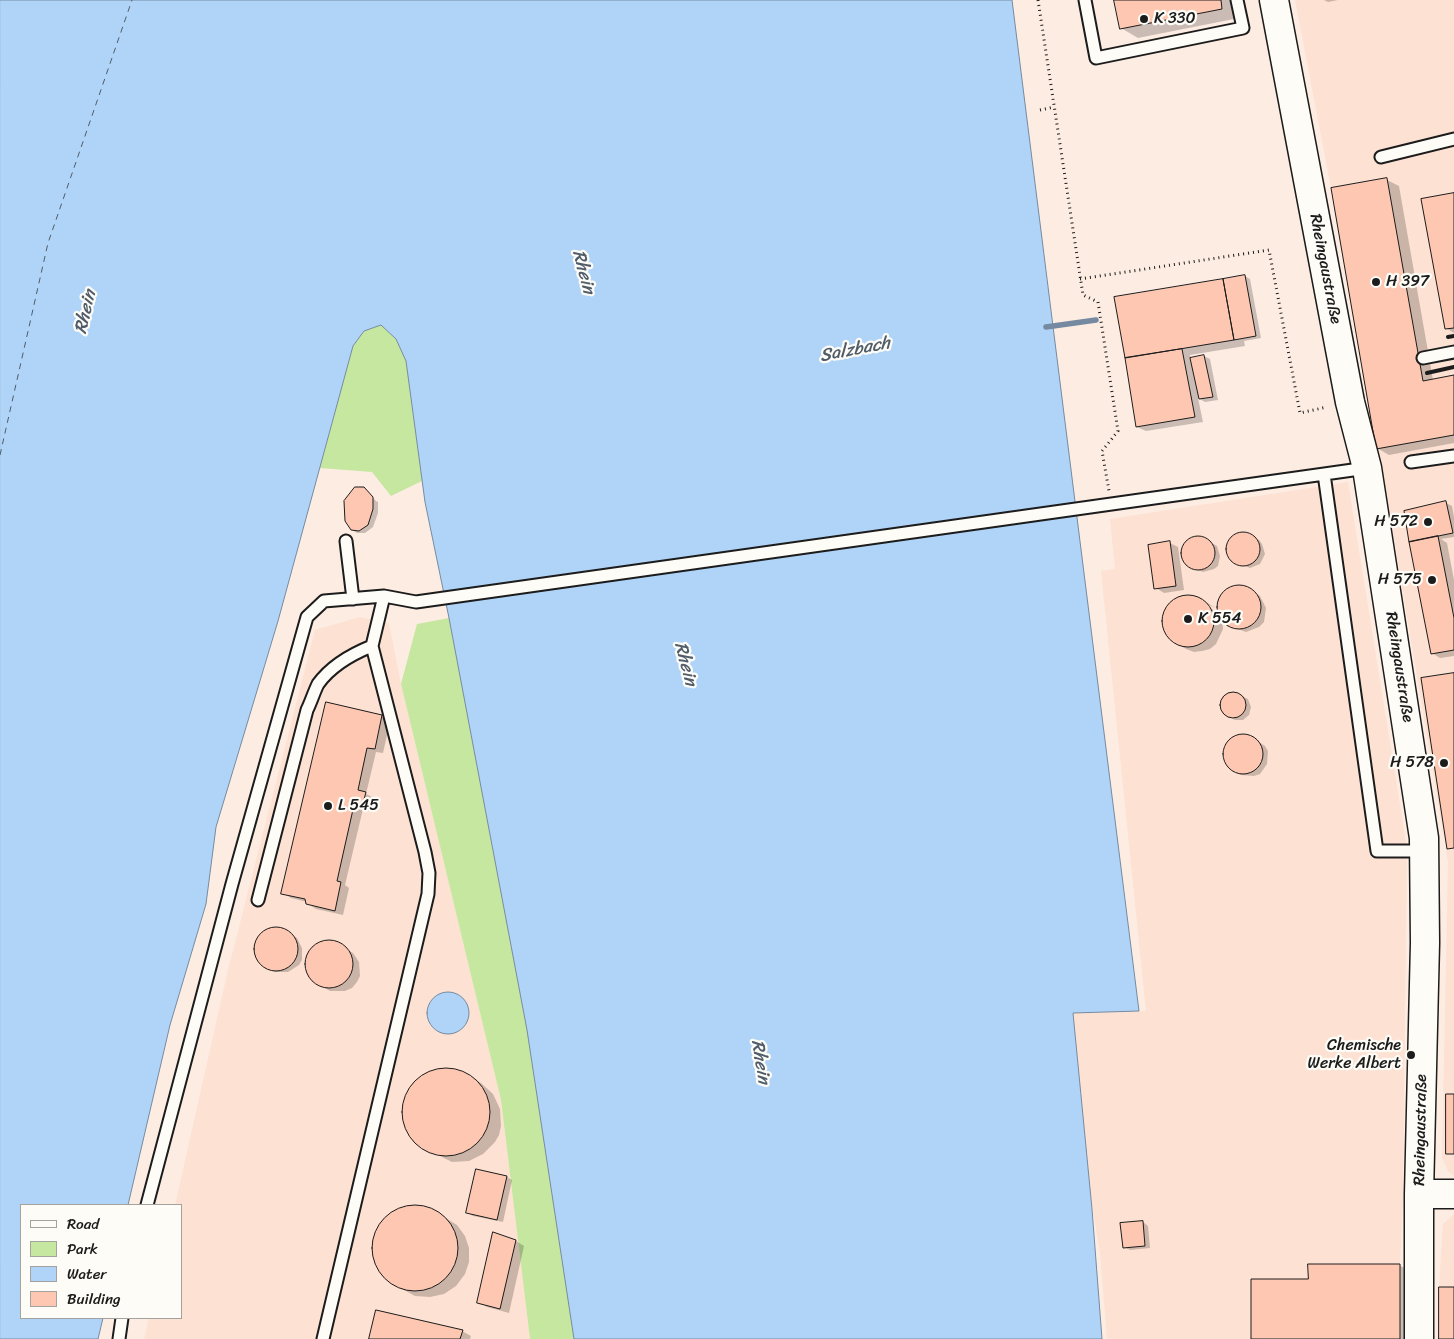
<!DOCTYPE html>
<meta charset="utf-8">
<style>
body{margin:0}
#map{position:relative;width:1454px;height:1339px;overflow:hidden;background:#fdece2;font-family:Sriracha,sans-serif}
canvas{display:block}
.legend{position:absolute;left:20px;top:1204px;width:162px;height:115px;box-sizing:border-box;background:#fdfcf7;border:1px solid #a3a29f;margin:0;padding:6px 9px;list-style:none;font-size:15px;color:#1c1c1c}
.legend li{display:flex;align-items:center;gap:10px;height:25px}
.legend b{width:25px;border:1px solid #a3a29f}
</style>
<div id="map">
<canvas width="1454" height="1339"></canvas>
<ul class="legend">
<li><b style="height:6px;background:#fdfcf7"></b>Road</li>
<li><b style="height:14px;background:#c6e7a0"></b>Park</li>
<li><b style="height:14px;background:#b0d4f8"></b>Water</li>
<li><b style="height:14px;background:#fec7b1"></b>Building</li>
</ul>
</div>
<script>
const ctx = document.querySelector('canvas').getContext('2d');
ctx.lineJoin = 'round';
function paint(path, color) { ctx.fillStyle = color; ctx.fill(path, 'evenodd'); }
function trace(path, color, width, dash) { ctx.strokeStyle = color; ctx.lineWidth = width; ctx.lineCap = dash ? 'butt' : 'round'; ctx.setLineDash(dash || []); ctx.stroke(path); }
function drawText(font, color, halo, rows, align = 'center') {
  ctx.font = font + ' Sriracha,sans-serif'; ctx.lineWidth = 4.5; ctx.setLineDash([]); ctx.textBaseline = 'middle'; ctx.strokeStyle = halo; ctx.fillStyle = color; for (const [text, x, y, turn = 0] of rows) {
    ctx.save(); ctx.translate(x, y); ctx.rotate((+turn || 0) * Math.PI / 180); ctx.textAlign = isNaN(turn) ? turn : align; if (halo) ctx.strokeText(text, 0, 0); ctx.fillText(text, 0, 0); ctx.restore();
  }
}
paint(new Path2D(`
 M 1295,0 L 1454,0 L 1454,1176 L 1448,1171 L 1442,1158 L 1448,862 L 1380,456 L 1376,449 L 1331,188 Z
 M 1348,482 L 1407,848 L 1403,1197 L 1400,1264 L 1400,1339 L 1107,1339 L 1100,1253 L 1090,1192 L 1073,1013 L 1146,1011 L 1101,571 L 1115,569 L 1110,519 Z
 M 360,617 L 389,623 L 401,684 L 501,1100 L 530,1339 L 144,1339 L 149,1318 L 181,1318 L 181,1205 L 175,1205 L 228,970 L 315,630 Z
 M 1454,1214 L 1454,1339 L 1439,1339 L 1439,1287 L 1443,1224 Z`), '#fde1d3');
paint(new Path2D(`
 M 381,325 L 396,339 L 406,361 L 422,481 L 391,496 L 372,472 L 320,468 L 353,346 L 364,331 Z
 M 449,618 L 527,1030 L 574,1339 L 530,1339 L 501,1100 L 401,684 L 417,624 Z`), '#c6e7a0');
const water = new Path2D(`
 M 0,0 L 1012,0 L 1139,1011 L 1073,1013 L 1092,1209 L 1102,1339 L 574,1339 L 527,1030 L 449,618 L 425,502 L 406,361 L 396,339 L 381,325 L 364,331 L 353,346 L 278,621 L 216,827 L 206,904 L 170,1025 L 128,1205 L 21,1205 L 21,1318 L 103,1318 L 98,1339 L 0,1339 Z
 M427 1013a21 21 0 1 1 42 0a21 21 0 1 1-42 0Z`);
paint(water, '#b0d4f8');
trace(water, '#758aa0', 1);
paint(new Path2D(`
 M 1115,0 L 1235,0 L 1239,18 L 1138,38 L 1121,28 Z
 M 1324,0 L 1338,0 L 1328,2 Z
 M 1387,180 L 1399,186 L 1433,380 L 1454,377 L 1454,443 L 1389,455 L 1377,448 Z
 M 1454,194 L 1454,333 L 1446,328 Z
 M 1245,276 L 1250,279 L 1261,338 L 1244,341 L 1245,346 L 1190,355 L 1191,359 L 1204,356 L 1210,359 L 1218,400 L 1205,402 L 1198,398 L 1203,422 L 1146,431 L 1137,427 L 1115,298 Z
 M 365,489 L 377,502 L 378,501 L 378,513 L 373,527 L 365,533 L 357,533 L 352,530 Z
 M 1446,503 L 1452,506 L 1454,517 L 1454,537 L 1441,539 L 1447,543 L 1454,580 L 1454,656 L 1440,658 L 1432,653 L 1405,512 Z
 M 1243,533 L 1259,540 L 1262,544 L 1265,554 L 1260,564 L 1250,568 L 1234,562 L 1228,554 L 1227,549 L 1230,540 L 1238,534 Z
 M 1201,537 L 1217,546 L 1220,556 L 1218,566 L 1214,569 L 1203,572 L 1192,568 L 1184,561 L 1182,550 L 1183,546 L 1191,538 Z
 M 1170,543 L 1178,547 L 1184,590 L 1164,593 L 1156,588 Z
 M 1241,586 L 1260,596 L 1266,608 L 1264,622 L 1259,627 L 1246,632 L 1227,625 L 1222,618 L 1223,629 L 1216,644 L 1210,649 L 1202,651 L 1194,652 L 1186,649 L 1170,639 L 1165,631 L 1163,623 L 1163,614 L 1167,607 L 1173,600 L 1180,596 L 1189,595 L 1198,597 L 1214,607 L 1215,608 L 1206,603 L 1205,605 L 1218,613 L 1218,607 L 1223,593 L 1228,589 Z
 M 1228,694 L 1238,694 L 1248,699 L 1251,707 L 1249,715 L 1243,720 L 1235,720 L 1222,710 L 1221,707 L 1222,698 Z
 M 327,703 L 382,717 L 390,722 L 383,753 L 376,752 L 366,794 L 374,798 L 371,811 L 363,809 L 345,885 L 349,888 L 343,915 L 316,909 L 307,903 L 307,902 L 291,898 L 283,893 Z
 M 1248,735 L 1265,746 L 1268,751 L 1267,764 L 1260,774 L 1254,776 L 1241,775 L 1230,768 L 1224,757 L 1226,745 L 1235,736 Z
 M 280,929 L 297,938 L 302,948 L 302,960 L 299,965 L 288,972 L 275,972 L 263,965 L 256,954 L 257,942 L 260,937 L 269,930 Z
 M 327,942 L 338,944 L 353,953 L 359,962 L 360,976 L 357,982 L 352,988 L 345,991 L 330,991 L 314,982 L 310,976 L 307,969 L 308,955 L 311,950 L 321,943 Z
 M 444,1069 L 454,1070 L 469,1076 L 481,1083 L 493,1094 L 500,1109 L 501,1126 L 499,1135 L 495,1142 L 483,1154 L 469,1161 L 452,1162 L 424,1148 L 412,1137 L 405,1123 L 404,1107 L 409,1091 L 420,1078 L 436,1071 Z
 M 507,1177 L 512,1180 L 503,1222 L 473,1216 L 468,1213 Z
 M 408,1206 L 421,1206 L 433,1210 L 457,1225 L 465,1236 L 469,1248 L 469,1262 L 465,1274 L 456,1286 L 444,1294 L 430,1297 L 415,1296 L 402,1289 L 390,1282 L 379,1271 L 374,1258 L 373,1243 L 377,1229 L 385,1218 L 395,1211 Z
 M 1143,1222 L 1148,1226 L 1150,1248 L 1130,1250 L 1124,1247 Z
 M 516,1241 L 524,1246 L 509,1313 L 487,1307 L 478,1302 Z
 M 1399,1265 L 1411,1272 L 1411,1339 L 1252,1339 L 1309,1280 Z
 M 462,1331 L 471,1336 L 470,1339 L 370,1339 Z`), '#0003');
trace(new Path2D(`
 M 1046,327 L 1096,320`), '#758aa0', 5.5);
trace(new Path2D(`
 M 0,455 L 48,243 L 132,0`), '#505c69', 1, [6, 5]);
const building = new Path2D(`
 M 1114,0 L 1221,0 L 1222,9 L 1120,29 Z
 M 1387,178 L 1423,381 L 1454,375 L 1454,435 L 1376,449 L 1331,188 Z
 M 1454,193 L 1454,328 L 1445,329 L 1421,199 Z
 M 1245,275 L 1256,336 L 1234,340 L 1223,279 Z
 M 1223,279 L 1234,340 L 1125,358 L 1114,297 Z
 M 1182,349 L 1195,417 L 1136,427 L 1125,358 Z
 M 1204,355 L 1213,397 L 1199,399 L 1190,358 Z
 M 355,487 L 364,487 L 373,497 L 373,509 L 368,525 L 359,531 L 351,530 L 345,521 L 344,501 Z
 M 1446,501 L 1453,533 L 1409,542 L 1404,511 Z
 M1226 549a17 17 0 1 1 34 0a17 17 0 1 1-34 0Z
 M1181 553a17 17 0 1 1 34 0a17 17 0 1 1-34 0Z
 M 1438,536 L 1454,618 L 1454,650 L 1431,654 L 1409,542 Z
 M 1170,541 L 1176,586 L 1154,589 L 1148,545 Z
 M1217 607a22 22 0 1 1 44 0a22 22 0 1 1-44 0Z
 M1162 621a26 26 0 1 1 52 0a26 26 0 1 1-52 0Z
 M 1454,673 L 1454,848 L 1447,849 L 1421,678 Z
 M1220 705a13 13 0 1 1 26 0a13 13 0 1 1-26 0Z
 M 326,702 L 382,715 L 375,749 L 367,748 L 358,790 L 366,792 L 362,807 L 354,805 L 337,881 L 341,882 L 335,911 L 306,904 L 305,899 L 281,894 Z
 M1223 754a20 20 0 1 1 40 0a20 20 0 1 1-40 0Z
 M254 949a22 22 0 1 1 44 0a22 22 0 1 1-44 0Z
 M305 964a24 24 0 1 1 48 0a24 24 0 1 1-48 0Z
 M402 1112a44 44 0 1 1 88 0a44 44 0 1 1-88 0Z
 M 1446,1094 L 1454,1094 L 1454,1154 L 1446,1154 Z
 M 476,1169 L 507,1176 L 497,1220 L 466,1213 Z
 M372 1248a43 43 0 1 1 86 0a43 43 0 1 1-86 0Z
 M 1143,1221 L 1145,1246 L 1123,1248 L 1120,1223 Z
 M 493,1232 L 516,1240 L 500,1309 L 477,1303 Z
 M 1308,1264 L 1400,1264 L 1400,1339 L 1251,1339 L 1251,1279 L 1308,1279 Z
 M 1439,1287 L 1454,1287 L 1454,1339 L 1439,1339 Z
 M 376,1310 L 463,1330 L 460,1339 L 369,1339 Z`);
paint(building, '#fec7b1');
trace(building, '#1c1c1c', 1);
const service = new Path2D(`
 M 1085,0 L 1096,58 L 1243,28 L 1237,0
 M 1381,157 L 1454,139
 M 1423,358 L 1454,352
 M 1411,462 L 1454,456
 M 1324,474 L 1377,851 L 1424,851
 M 346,541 L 353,599
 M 258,900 L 307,710 C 311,702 314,692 318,684 C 331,666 352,654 372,646 L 384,596
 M 147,1205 L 232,884 L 307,617 L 324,601 L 384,596 L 416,602 L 1367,468
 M 119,1339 L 122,1318
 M 323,1339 L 428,894 L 429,873 L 425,852 L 372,646`);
const tertiary = new Path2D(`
 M 1274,0 L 1350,402 L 1367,468 L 1424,838 L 1425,943 L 1419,1194 L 1419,1339
 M 1419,1194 L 1454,1194`);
trace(service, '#1c1c1c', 15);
trace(tertiary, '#1c1c1c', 31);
trace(new Path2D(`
 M 1038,0 L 1083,295 L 1098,302 L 1118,431 L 1102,451 L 1109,491
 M 1040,110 L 1054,107
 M 1080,279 L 1269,250 L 1300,413 L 1327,407`), '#1c1c1c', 3, [1, 4]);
trace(service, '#fdfcf7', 11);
trace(tertiary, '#fdfcf7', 28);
trace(new Path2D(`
 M 1448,337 L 1454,336
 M 1427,373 L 1454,367`), '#1c1c1c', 4);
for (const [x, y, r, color] of [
 [1144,19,5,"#1c1c1c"],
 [1376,282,5,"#1c1c1c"],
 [1428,522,5,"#1c1c1c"],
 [1432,580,5,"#1c1c1c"],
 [1188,619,5,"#1c1c1c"],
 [1444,763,5,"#1c1c1c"],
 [328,806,5,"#1c1c1c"],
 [1411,1055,5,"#1c1c1c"]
]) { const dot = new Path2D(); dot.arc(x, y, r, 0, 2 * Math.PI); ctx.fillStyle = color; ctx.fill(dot); trace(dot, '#fdfcf7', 2); }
drawText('16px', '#1c1c1c', '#fdfcf7', [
 ["K 330",1154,19],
 ["H 397",1386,282],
 ["H 572",1418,522,"right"],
 ["H 575",1422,580,"right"],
 ["K 554",1198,619],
 ["H 578",1434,763,"right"],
 ["L 545",338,806],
 ["Chemische",1401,1046,"right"],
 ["Werke Albert",1401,1064,"right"]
], 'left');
drawText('16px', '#1c1c1c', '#fdfcf7', [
 ["Rheingaustraße",1325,269,79],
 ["Rheingaustraße",1399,667,81],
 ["Rheingaustraße",1421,1130,-89]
]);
drawText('italic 18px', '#505c69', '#fdfcf7', [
 ["Rhein",583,272,75],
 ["Rhein",86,312,-77],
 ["Salzbach",855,350,-11],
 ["Rhein",685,664,75],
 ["Rhein",760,1062,81]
]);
</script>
